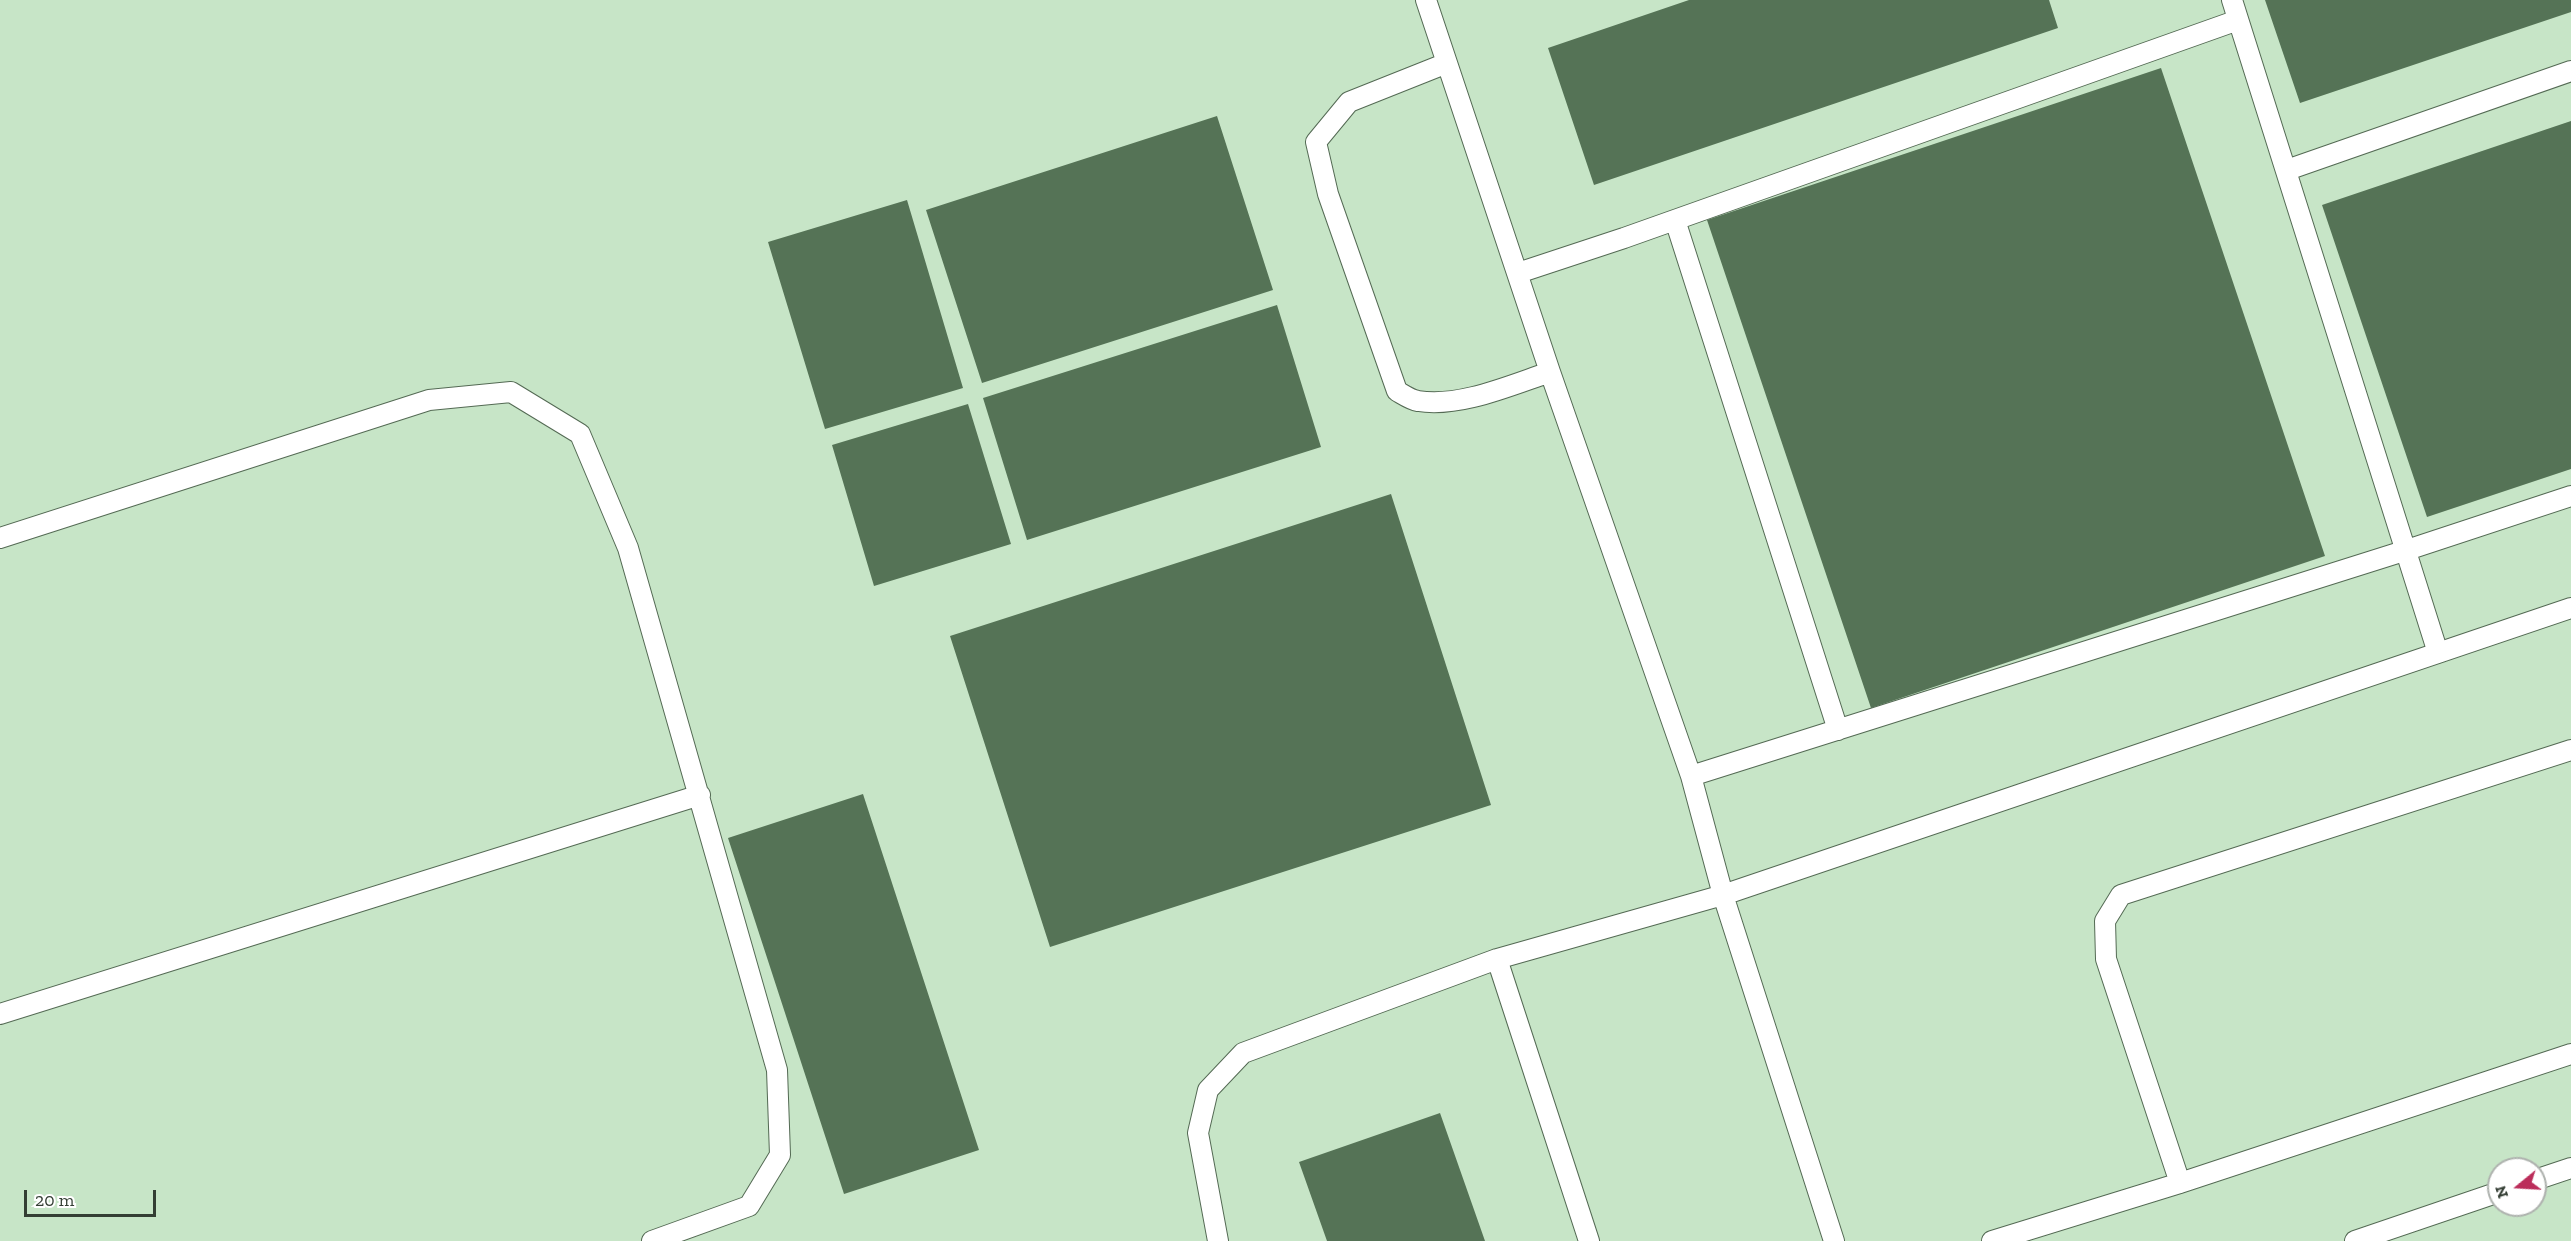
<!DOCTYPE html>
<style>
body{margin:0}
#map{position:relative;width:2571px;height:1241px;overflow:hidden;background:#d8f2d8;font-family:"Zilla Slab",serif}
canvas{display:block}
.north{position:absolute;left:2487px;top:1157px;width:60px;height:60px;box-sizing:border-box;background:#fff;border:2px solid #aeb2ae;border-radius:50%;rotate:252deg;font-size:16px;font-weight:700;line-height:24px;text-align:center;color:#343e34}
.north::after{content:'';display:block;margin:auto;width:21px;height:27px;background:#bb2d5a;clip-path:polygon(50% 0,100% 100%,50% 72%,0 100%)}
.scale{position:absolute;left:24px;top:1190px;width:132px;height:27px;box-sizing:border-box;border:3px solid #343e34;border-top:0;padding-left:8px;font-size:18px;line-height:21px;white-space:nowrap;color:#343e34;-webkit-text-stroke:4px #fff;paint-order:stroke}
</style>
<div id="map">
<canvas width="2571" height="1241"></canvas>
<div class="north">N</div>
<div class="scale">20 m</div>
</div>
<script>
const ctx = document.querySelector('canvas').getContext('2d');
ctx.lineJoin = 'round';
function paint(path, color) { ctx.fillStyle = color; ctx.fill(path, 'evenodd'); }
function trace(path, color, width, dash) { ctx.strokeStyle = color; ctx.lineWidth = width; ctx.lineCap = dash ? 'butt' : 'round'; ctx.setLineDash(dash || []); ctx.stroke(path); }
paint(new Path2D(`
 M 0,0 L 2571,0 L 2571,1241 L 0,1241 ZM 2499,1169 L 2535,1169 L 2535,1205 L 2499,1205 Z`), '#c7e5c7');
paint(new Path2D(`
 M 1689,0 L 2049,0 L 2058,28 L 1594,185 L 1548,48 Z
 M 2265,0 L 2571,0 L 2571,12 L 2300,103 Z
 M 2161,68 L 2325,556 L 1871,708 L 1707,220 Z
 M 1217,116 L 1273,290 L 982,383 L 926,210 Z
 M 2571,121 L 2571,469 L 2427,517 L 2322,205 Z
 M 907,200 L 963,388 L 825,429 L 768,242 Z
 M 1277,305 L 1321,447 L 1027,540 L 983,398 Z
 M 968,404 L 1011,544 L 874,586 L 832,445 Z
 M 1391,494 L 1491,805 L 1050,947 L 950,636 Z
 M 863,794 L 979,1150 L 844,1194 L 728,838 Z
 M 1440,1113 L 1485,1241 L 1327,1241 L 1299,1162 Z`), '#557356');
const lane = new Path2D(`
 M 1426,0 L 1550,372 L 1691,776 L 1723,895 L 1834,1241
 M 2232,0 L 2438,653
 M 1447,63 L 1349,102 L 1316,142 L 1328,194 L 1397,391 C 1404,395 1411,400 1418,401 C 1459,408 1511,385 1550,372
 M 2287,170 L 2571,71
 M 1675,220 L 1838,730
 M 1518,273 L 1624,238 L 2238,20
 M 0,538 L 429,400 L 511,392 L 580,434 L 628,548 L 777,1070 L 780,1155 L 749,1206 L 652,1241
 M 1691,776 L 2407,550 L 2571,496
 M 1497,959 L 1589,1241
 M 0,1014 L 700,795
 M 2535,1180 L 2571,1168
 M 2180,1183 L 2106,959 L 2105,921 L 2121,895 L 2571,750
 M 1218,1241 L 1198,1133 L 1208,1090 L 1243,1053 L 1497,959 L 1723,895 L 2571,608
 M 1992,1241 L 2180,1183 L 2571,1054
 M 2355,1241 L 2499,1192`);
trace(lane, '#546a54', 22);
trace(lane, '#fff', 20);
</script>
